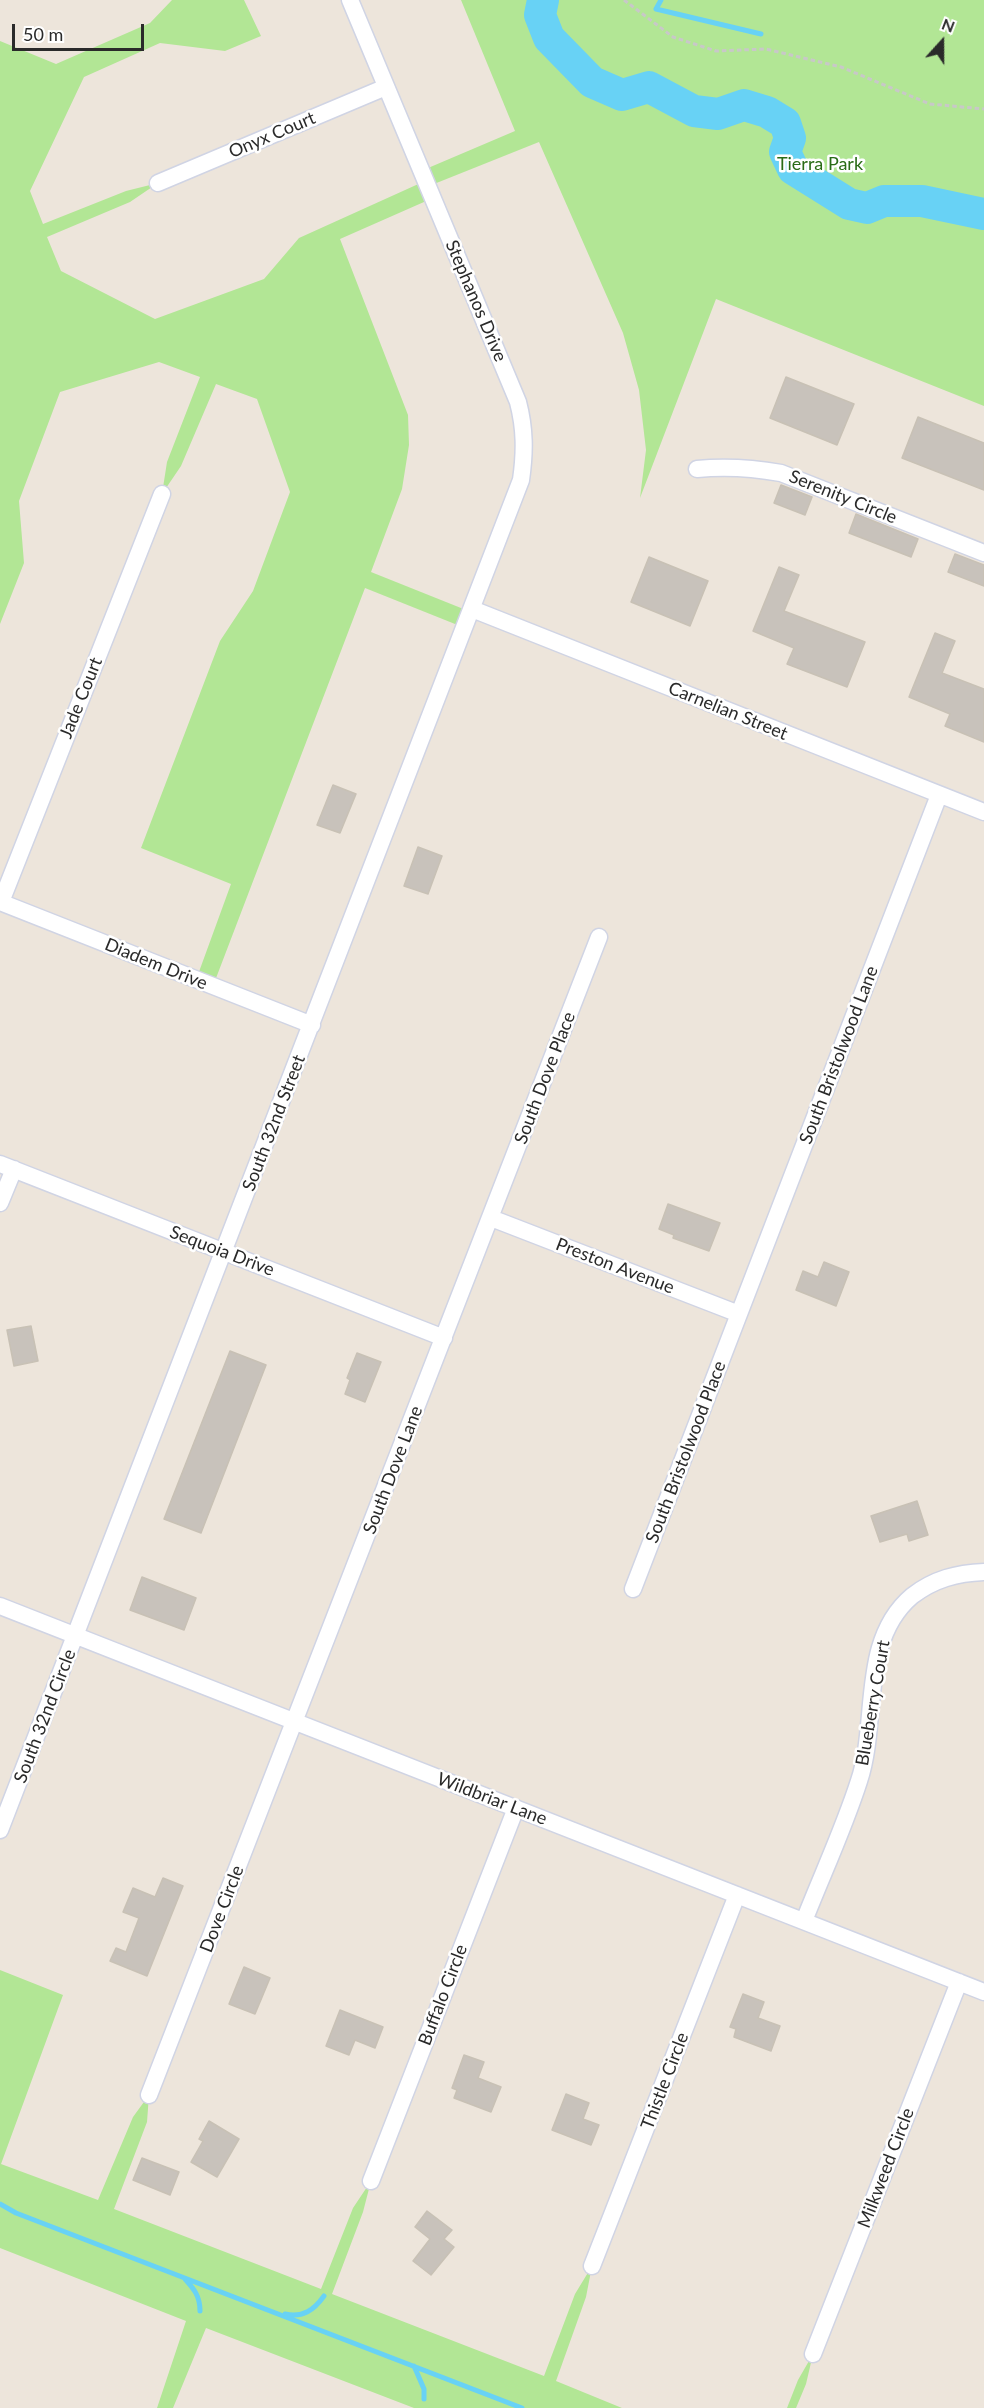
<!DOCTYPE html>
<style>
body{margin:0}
#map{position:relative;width:984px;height:2408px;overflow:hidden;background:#ede5db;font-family:Lato,sans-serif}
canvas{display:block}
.north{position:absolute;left:912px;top:12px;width:60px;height:60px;-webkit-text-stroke:4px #fff;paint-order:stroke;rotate:21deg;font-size:16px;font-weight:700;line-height:24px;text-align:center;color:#2a2a2a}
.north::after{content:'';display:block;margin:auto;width:21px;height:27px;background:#2a2a2a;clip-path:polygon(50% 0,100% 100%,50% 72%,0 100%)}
.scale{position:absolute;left:12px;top:24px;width:132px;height:27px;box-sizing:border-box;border:3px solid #2a2a2a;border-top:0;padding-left:8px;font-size:18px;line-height:21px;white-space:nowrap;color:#2a2a2a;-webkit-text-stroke:4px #fff;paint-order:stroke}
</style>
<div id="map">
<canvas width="984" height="2408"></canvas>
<div class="north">N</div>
<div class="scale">50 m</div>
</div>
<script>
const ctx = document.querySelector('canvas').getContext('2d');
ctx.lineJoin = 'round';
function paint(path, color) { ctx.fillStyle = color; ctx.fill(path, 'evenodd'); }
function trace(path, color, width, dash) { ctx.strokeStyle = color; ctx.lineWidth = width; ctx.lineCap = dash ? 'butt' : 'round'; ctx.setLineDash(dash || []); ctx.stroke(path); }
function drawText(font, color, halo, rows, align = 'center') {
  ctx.font = font + ' Lato,sans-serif'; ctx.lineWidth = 5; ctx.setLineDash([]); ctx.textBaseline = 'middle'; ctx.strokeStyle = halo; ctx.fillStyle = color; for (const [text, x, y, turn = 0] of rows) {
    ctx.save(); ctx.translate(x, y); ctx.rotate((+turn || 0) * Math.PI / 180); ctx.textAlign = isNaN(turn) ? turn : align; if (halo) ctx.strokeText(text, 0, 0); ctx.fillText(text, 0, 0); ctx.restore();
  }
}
paint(new Path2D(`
 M 172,0 L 244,0 L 261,36 L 225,51 L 160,43 L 84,77 L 30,191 L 43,224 L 126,191 L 158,183 L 130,202 L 47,237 L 61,271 L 155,319 L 264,279 L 299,238 L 425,181 L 421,171 L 515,131 L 461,0 L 984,0 L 984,406 L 716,299 L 640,498 L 646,450 L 639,390 L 623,333 L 539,142 L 429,186 L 433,198 L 340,239 L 408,415 L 409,445 L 402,489 L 371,572 L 471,612 L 465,628 L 365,588 L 213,986 L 196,980 L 231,884 L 141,848 L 220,641 L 253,591 L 290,492 L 257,399 L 216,384 L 181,466 L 162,494 L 167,462 L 200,377 L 159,362 L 60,392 L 19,501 L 24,563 L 0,624 L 0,41 L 56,64 L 150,23 Z
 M 0,1970 L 63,1995 L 1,2164 L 98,2200 L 133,2117 L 149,2095 L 147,2122 L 114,2209 L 321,2289 L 353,2208 L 371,2181 L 363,2212 L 332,2294 L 544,2376 L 575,2294 L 592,2266 L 586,2297 L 556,2381 L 622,2408 L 414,2408 L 206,2328 L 173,2408 L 157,2408 L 186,2321 L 0,2248 Z
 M 813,2354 L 806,2384 L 796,2408 L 787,2408 L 798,2380 Z`), '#b2e695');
trace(new Path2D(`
 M 661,0 L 656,9 L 761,34
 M 0,2204 L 16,2213 L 522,2408
 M 185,2279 C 194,2289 200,2296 200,2311
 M 285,2314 C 303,2318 314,2310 324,2296
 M 414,2366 L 424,2389 L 424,2399`), '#68d2f5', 5);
trace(new Path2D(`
 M 543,0 L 540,15 L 549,38 L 592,82 L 622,95 L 649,87 L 694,111 L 718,114 L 744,105 L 767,112 L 785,123 L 790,138 L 785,152 L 793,169 L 849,204 L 867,208 L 884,201 L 922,201 L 984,214`), '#68d2f5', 32);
const building = new Path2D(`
 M 786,377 L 854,404 L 837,445 L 770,418 Z
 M 918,417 L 984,443 L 984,490 L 902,458 Z
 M 781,485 L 812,497 L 805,515 L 774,503 Z
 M 856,514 L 918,539 L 911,557 L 849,533 Z
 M 955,554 L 984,565 L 984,586 L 948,572 Z
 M 649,557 L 708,581 L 690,626 L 631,602 Z
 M 779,567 L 799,575 L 784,611 L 865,642 L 847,687 L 787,664 L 794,648 L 753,631 Z
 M 935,633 L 955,641 L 942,673 L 984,689 L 984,742 L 945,726 L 950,714 L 909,697 Z
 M 333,785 L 356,794 L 340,833 L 317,825 Z
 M 418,847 L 442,856 L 428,894 L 404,886 Z
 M 668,1204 L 720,1223 L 709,1251 L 673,1238 L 674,1235 L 659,1229 Z
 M 824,1262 L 849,1272 L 836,1306 L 796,1290 L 803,1271 L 818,1277 Z
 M 31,1326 L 38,1361 L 14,1366 L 7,1330 Z
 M 230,1351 L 266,1365 L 201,1533 L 164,1519 Z
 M 357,1353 L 381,1362 L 365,1402 L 345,1394 L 350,1380 L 347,1378 Z
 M 917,1501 L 928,1535 L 909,1541 L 907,1534 L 880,1542 L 871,1516 Z
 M 142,1577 L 196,1598 L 184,1630 L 130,1610 Z
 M 163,1878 L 183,1886 L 147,1976 L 110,1961 L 116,1948 L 126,1952 L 139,1918 L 123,1912 L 133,1888 L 155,1897 Z
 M 244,1967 L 270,1978 L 255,2014 L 229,2004 Z
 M 743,1994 L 764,2002 L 758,2018 L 780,2026 L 771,2051 L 734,2037 L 736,2029 L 730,2027 Z
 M 340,2010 L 383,2027 L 375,2048 L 355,2040 L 349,2055 L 326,2046 Z
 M 464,2055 L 484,2062 L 478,2078 L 501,2087 L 491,2112 L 454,2098 L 457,2090 L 452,2088 Z
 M 566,2094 L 589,2103 L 583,2119 L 599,2125 L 591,2145 L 552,2130 Z
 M 209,2121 L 239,2139 L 217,2177 L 191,2162 L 203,2141 L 199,2139 Z
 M 142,2158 L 179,2172 L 170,2195 L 133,2180 Z
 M 427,2211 L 452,2230 L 444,2239 L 454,2247 L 431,2275 L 413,2261 L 430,2239 L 415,2227 Z`);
paint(building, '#c8c2bb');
trace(building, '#c8c1b5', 1.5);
const minor = new Path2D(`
 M 158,183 L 386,87
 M 697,469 C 726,466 753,468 781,473 L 984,553
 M 472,609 L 984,812
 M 0,902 L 312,1025
 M 1,902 L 162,494
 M 0,1164 L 444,1338
 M 0,1203 L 14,1169
 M 491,1218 L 739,1314
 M 633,1589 L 939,795
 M 0,1606 L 984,1992
 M 0,1830 L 521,480 C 525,452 525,429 518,402 L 350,0
 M 804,1921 C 822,1875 844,1828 859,1781 C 879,1721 859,1641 912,1596 C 934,1579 957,1573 984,1572
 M 149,2095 L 599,937
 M 371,2181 L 516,1808
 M 592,2266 L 737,1895
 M 813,2354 L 959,1982`);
trace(minor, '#d0d4e4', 19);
trace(new Path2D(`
 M 624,0 L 673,37 L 716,51 L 766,49 L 841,67 L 930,104 L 984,109`), '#c8c8c8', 3, [4.5, 3]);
trace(minor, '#fff', 16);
drawText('18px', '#2a2a2a', '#fff', [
 ["Onyx Court",272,135,-23],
 ["Stephanos Drive",476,301,67],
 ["Serenity Circle",843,497,22],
 ["Jade Court",81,698,-68],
 ["Carnelian Street",728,711,22],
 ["Diadem Drive",156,964,22],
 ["South Bristolwood Lane",839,1055,-69],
 ["South Dove Place",545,1078,-69],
 ["South 32nd Street",274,1123,-69],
 ["Sequoia Drive",222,1251,21],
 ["Preston Avenue",615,1266,21],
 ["South Bristolwood Place",686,1452,-69],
 ["South Dove Lane",393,1470,-69],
 ["Blueberry Court",873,1703,-80],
 ["South 32nd Circle",45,1716,-69],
 ["Wildbriar Lane",492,1799,21],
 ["Dove Circle",222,1909,-69],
 ["Buffalo Circle",443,1995,-69],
 ["Thistle Circle",665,2081,-69],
 ["Milkweed Circle",886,2168,-69]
]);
drawText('18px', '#296b16', '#fff', [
 ["Tierra Park",820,164]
]);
</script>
